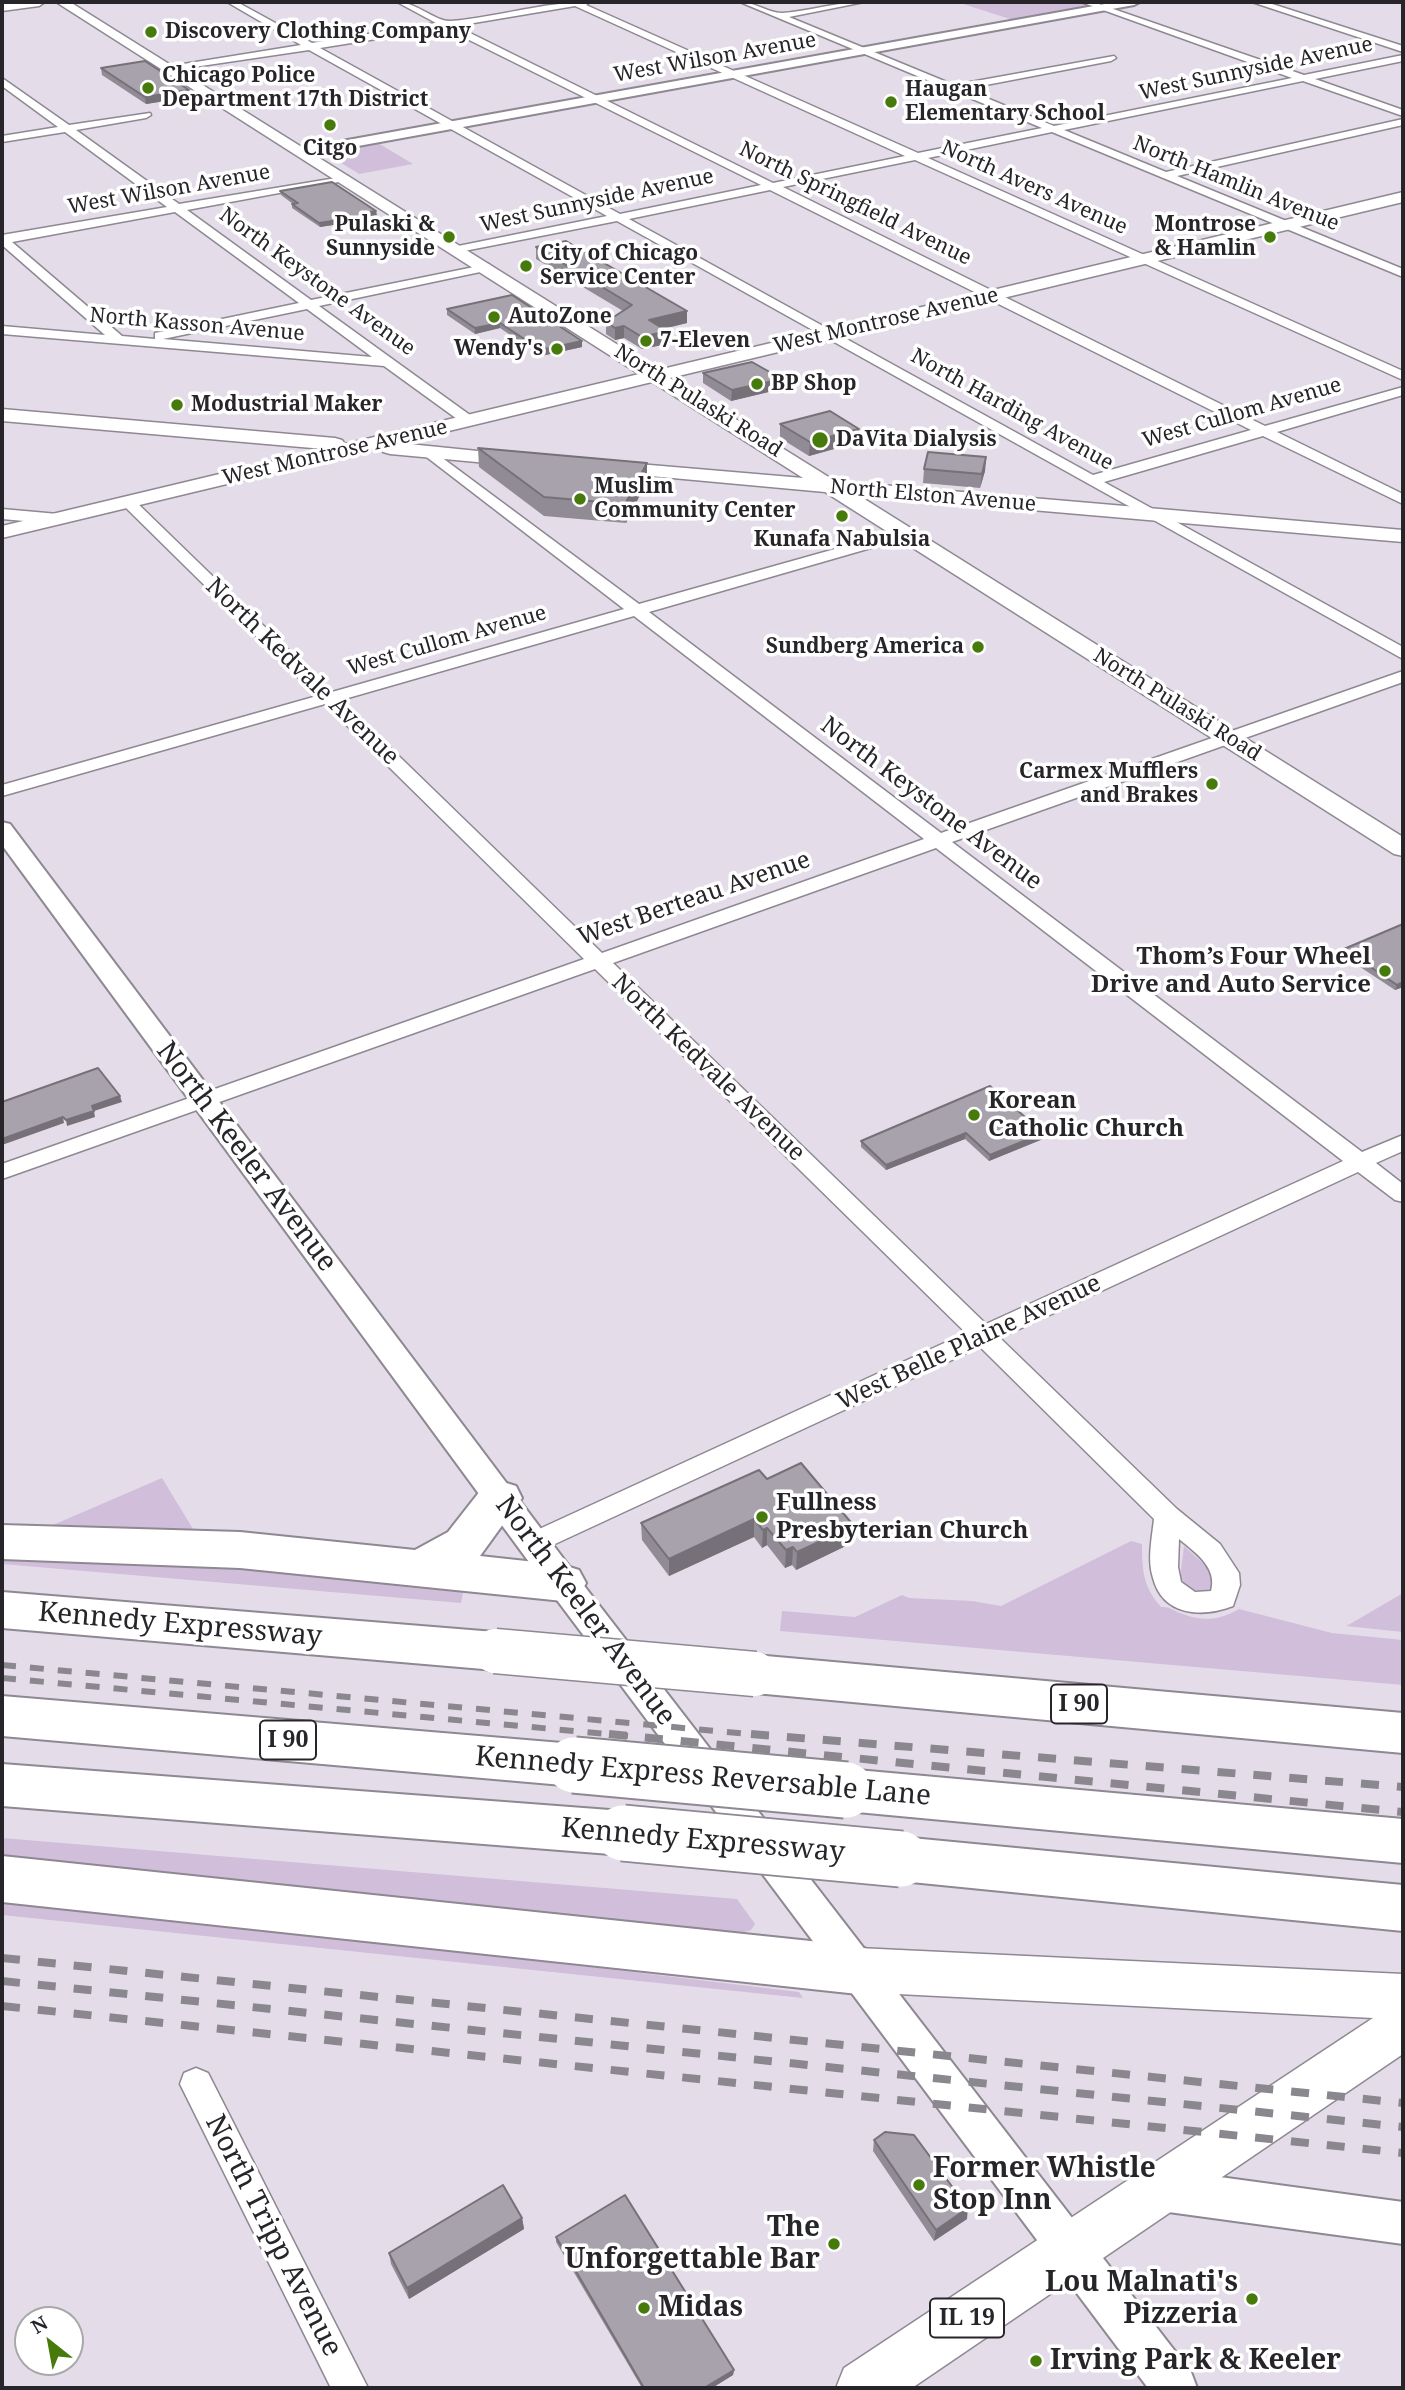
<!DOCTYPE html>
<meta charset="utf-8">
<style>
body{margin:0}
#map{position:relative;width:1405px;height:2390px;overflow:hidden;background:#e4dde9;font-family:"Noto Serif",serif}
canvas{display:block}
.frame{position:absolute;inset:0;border:4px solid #272529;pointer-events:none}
.north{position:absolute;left:14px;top:2306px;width:70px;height:70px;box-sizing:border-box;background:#fff;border:2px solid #a9a8a9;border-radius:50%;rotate:329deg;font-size:19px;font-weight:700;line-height:28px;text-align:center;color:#272529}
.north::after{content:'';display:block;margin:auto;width:24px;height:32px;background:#467b0b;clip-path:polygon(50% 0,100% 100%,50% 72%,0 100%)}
</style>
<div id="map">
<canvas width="1405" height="2390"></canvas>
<div class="frame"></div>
<div class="north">N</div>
</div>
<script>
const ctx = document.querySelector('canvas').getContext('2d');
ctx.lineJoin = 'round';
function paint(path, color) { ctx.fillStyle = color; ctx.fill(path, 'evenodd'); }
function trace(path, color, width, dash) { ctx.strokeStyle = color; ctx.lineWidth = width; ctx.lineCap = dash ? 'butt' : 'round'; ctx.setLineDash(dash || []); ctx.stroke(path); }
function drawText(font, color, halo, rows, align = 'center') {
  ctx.font = font + ' "Noto Serif",serif'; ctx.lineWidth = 7; ctx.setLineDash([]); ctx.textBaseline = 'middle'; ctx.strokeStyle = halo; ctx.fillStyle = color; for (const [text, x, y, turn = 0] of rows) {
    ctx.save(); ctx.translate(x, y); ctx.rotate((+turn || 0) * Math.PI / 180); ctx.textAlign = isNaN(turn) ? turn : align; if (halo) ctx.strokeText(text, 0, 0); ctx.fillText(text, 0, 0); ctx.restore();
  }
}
paint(new Path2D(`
 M 957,2 L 1078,2 L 1090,7 L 1013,20 Z
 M 378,143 L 413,164 L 359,174 L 325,153 Z
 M 162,1478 L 193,1529 L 46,1528 Z
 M 1131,1541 L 1142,1544 C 1142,1570 1143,1587 1161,1607 C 1170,1606 1175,1612 1183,1614 C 1204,1622 1220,1620 1239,1609 L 1332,1633 L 1403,1640 L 1403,1685 L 780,1631 L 782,1611 L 855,1617 L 902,1595 L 909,1598 L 972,1601 L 1001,1606 Z
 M 1184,1546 L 1216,1575 L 1217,1583 L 1210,1590 L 1191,1591 L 1180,1578 Z
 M 2,1551 L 84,1552 L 464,1587 L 461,1603 L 2,1564 Z
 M 1403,1593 L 1403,1632 L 1346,1626 L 1350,1624 Z
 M 2,1838 L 737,1899 L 755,1924 L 751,1930 L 737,1934 L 438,1906 L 2,1855 Z
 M 2,1902 L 182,1918 L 799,1992 L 803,1998 L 2,1915 Z`), '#d0beda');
const minor = new Path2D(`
 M 227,2 L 237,2 L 312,43 L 436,23 L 397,2 C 417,2 435,22 451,21 C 498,17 544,2 590,2 L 586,5 L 918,153 L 1042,128 L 740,2 C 755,2 768,13 782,13 C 810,11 836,2 864,2 L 789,17 L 954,85 L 1114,56 L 1116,58 L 1111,61 L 965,89 L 1054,126 L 1292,78 L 1081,2 L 1093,2 L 1304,75 L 1403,55 L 1403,61 L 1315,79 L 1403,110 L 1403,116 L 1303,81 L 1064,130 L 1166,172 L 1403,119 L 1403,125 L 1177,176 L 1403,269 L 1403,277 L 1052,132 L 928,158 L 1403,371 L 1403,380 L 915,160 L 783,187 L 1265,426 L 1403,387 L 1403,395 L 1277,432 L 1403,494 L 1403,504 L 1263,436 L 1104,482 L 1403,647 L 1403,659 L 617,221 L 454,253 L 454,247 L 458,246 L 607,216 L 309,50 L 167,71 L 166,69 L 171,66 L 301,45 ZM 575,6 L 905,156 L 773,183 L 456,26 ZM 445,28 L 761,185 L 620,214 L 320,48 ZM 770,190 L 1251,430 L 1093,475 L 629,219 Z
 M 1252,2 L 1266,2 L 1403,46 L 1403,52 Z
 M 2,78 L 69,125 L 150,113 L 151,115 L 146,118 L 76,130 L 179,204 L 348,176 L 350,178 L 344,181 L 187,210 L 311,300 L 489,264 L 491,267 L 485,271 L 319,306 L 474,418 L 474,424 L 464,424 L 384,366 L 2,334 L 2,326 L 105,335 L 2,245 L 2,235 L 167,207 L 65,132 L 2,142 L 2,136 L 58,127 L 2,86 ZM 175,212 L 299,303 L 155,333 L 155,339 L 122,336 L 12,242 ZM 307,309 L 372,357 L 163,339 Z
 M 429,448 L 639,604 L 899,531 L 909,531 L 912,534 L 909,537 L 649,612 L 941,833 L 1403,671 L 1403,682 L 952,842 L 1362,1152 L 1403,1135 L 1403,1151 L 1376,1163 L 1403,1184 L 1403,1202 L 1395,1200 L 1358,1172 L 1000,1338 L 1177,1509 L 1220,1544 L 1239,1573 L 1240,1585 L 1233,1606 C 1202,1618 1163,1616 1153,1578 C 1147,1560 1152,1538 1154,1519 L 980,1347 L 542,1550 L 533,1553 L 524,1550 L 520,1543 L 524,1536 L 966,1333 L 595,969 L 2,1179 L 2,1164 L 584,959 L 325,704 L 2,796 L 2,785 L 317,696 L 123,505 L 121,502 L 123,499 L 133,499 L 332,692 L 624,609 L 424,455 L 422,452 ZM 634,616 L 924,839 L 602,953 L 341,700 ZM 936,848 L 1343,1161 L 986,1324 L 613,963 ZM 1179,1539 C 1195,1552 1218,1568 1211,1591 L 1195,1592 L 1181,1582 L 1178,1567 Z
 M 2,509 L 58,514 L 66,519 L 58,524 L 2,519 Z
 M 196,2068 L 208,2073 L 368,2388 L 331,2388 L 180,2084 L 184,2073 Z`);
const tertiary = new Path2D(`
 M 1116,2 L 1140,2 L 1134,5 L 303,156 L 296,152 L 303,148 Z
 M 2,822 L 10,824 L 575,1574 L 1191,2372 L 1197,2388 L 1148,2388 L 551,1592 L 2,845 Z
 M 1161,2169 L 1403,2202 L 1403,2244 L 1161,2211 L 1146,2205 L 1140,2190 L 1146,2175 Z`);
const secondary = new Path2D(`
 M 12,2 L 45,2 L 39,6 L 2,11 L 2,3 Z
 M 56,2 L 70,2 L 658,370 L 1403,192 L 1403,202 L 670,378 L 835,481 L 1403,530 L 1403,542 L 858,495 L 1403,837 L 1403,856 L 1394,854 L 825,492 L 596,471 L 593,467 L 596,463 L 603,461 L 803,478 L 652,382 L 399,443 L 527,456 L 530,460 L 527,464 L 520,466 L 390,454 L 383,452 L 381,447 L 2,538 L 2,526 L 324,449 L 2,421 L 2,409 L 335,438 L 342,440 L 345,444 L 639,374 Z`);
const primary = new Path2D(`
 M 858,1948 L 1403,1974 L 1403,2054 L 912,2388 L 836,2388 L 844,2368 L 1373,2018 L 858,1992 L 841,1986 L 834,1970 L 841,1954 Z`);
const motorway = new Path2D(`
 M 500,1481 L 516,1486 L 522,1498 L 480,1556 L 563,1565 L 579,1570 L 586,1583 L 579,1596 L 563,1601 L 240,1568 L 2,1559 L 2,1525 L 240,1532 L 415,1550 L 448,1532 L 484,1486 Z
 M 2,1592 L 495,1632 L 512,1638 L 519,1651 L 512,1664 L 495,1670 L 2,1628 Z
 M 755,1655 L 1403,1713 L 1403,1753 L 755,1693 L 738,1688 L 731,1674 L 738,1660 Z
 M 2,1696 L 574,1744 L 591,1750 L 599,1765 L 591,1780 L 574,1786 L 2,1736 Z
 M 2,1764 L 623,1811 L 641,1817 L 648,1833 L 641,1849 L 623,1855 L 2,1806 Z
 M 846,1769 L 1403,1819 L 1403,1863 L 846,1811 L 828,1805 L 821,1790 L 828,1775 Z
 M 901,1837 L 1403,1885 L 1403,1931 L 901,1881 L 883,1875 L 875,1859 L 883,1843 Z
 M 2,1856 L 858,1946 L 877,1953 L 885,1970 L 877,1987 L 858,1994 L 2,1902 Z`);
trace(minor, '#8e8892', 3);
trace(tertiary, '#8e8892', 4);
trace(secondary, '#8e8892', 3);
trace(primary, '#8e8892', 3);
trace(motorway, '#8e8892', 4);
paint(minor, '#fff');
paint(tertiary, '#fff');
paint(secondary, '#fff');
paint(primary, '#fff');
paint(motorway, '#fff');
trace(new Path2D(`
 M 2,1665 L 770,1736
 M 2,1678 L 628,1736`), '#8b878f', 6, [14, 14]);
trace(new Path2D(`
 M 609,1734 L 1403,1812
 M 751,1734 L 1403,1787
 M 2,1958 L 1403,2103
 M 2,1981 L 1403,2127
 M 2,2006 L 1403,2153`), '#8b878f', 8, [18, 18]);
const motorwayBridgeFar1 = new Path2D(`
 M 495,1651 L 755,1674`);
const motorwayBridge = new Path2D(`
 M 574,1765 L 846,1790
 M 623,1833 L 901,1859`);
trace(motorwayBridgeFar1, '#8e8892', 47, []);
trace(motorwayBridge, '#8e8892', 59, []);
trace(motorwayBridgeFar1, '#fff', 44);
trace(motorwayBridge, '#fff', 55);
paint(new Path2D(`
 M 101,68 L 189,90 L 190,97 L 146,104 L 102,75 Z
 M 280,191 L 377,215 L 364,218 L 365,220 L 320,227 L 292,208 L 292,204 L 293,204 L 281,195 Z
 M 536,247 L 687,323 L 663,329 L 667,331 L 667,344 L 642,349 L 624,338 L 615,340 L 606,334 L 606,322 L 623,311 L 536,259 Z
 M 447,309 L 582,341 L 582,347 L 541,356 L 500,328 L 475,334 L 447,315 Z
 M 703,373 L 781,389 L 731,401 L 703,383 Z
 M 780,424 L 859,429 L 859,442 L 809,456 L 780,438 Z
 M 478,448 L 647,463 L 647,481 L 626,523 L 544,516 L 479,467 Z
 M 986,457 L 985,471 L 980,488 L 923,483 L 924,469 Z
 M 1403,924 L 1403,987 L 1395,990 L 1342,955 L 1344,949 Z
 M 990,1086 L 1043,1139 L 989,1161 L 965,1139 L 886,1170 L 861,1147 L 861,1141 Z
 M 767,1479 L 854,1526 L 852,1543 L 796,1570 L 792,1565 L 785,1568 L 767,1545 L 762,1548 L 754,1537 L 669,1576 L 642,1540 L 641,1523 Z
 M 874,2140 L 967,2219 L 934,2241 L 873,2151 Z
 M 522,2218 L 524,2229 L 409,2299 L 391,2264 L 389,2253 Z
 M 556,2237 L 734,2370 L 733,2375 L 712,2388 L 642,2388 L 556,2242 Z`), '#908b94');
paint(new Path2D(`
 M 189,90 L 190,97 L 146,104 L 145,97 Z
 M 376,211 L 377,215 L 364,218 L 365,220 L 320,227 L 319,223 Z
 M 687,311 L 687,323 L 649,332 L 649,320 Z
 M 500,323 L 500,328 L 475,334 L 475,328 Z
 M 624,326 L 624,338 L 615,340 L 615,328 Z
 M 667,331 L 667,344 L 642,349 L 642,337 Z
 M 582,341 L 582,347 L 541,356 L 541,350 Z
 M 782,379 L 781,389 L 731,401 L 732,390 Z
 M 859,429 L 859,442 L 809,456 L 810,442 Z
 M 986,457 L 985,471 L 980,488 L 982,474 Z
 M 647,463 L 647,481 L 626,523 L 625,504 Z
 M 1403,982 L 1403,987 L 1395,990 L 1397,985 Z
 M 120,1096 L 122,1102 L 94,1111 L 95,1117 L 67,1126 L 66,1120 L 92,1106 Z
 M 63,1117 L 64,1123 L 2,1145 L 2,1139 Z
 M 966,1133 L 965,1139 L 886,1170 L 886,1165 Z
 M 1043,1133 L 1043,1139 L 989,1161 L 990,1155 Z
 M 754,1519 L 754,1537 L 669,1576 L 669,1559 Z
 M 854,1526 L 852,1543 L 796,1570 L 797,1552 Z
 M 767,1528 L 767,1545 L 762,1548 L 763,1530 Z
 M 793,1547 L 792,1565 L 785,1568 L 786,1550 Z
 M 968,2208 L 967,2219 L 934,2241 L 936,2230 Z
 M 522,2218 L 524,2229 L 409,2299 L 407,2288 Z
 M 734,2370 L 733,2375 L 712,2388 L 704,2388 Z`), '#767178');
const building = new Path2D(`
 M 145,61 L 189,90 L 145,97 L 101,68 Z
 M 332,182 L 376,211 L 361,214 L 364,216 L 319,223 L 292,204 L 298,203 L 280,191 Z
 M 566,241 L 687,311 L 649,320 L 667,331 L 642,337 L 624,326 L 615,328 L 606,322 L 632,305 L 536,247 Z
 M 512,295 L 582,341 L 541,350 L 500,323 L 475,328 L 447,309 Z
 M 752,362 L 782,379 L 732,390 L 703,373 Z
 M 830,411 L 859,429 L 810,442 L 780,424 Z
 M 478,448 L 647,463 L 625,504 L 544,497 Z
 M 928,452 L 986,457 L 982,474 L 924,469 Z
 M 1403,924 L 1403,982 L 1397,985 L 1344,949 Z
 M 98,1068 L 120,1096 L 92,1106 L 94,1111 L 66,1120 L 63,1117 L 2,1139 L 2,1102 Z
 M 990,1086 L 1043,1133 L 990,1155 L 966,1133 L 886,1165 L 861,1141 Z
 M 801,1463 L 854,1526 L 797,1552 L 793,1547 L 786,1550 L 767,1528 L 763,1530 L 754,1519 L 669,1559 L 641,1523 L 759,1470 L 767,1479 Z
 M 885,2132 L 914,2135 L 968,2208 L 936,2230 L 874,2140 Z
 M 503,2185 L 522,2218 L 407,2288 L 389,2253 Z
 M 625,2195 L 734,2370 L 704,2388 L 644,2388 L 556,2237 Z`);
paint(building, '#a8a2ac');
trace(building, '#767178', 2);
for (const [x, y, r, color] of [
 [151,32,7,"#467b0b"],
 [148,88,7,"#467b0b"],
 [891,102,7,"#467b0b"],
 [330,125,7,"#467b0b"],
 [449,237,7,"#467b0b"],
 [1270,237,7,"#467b0b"],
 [526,266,7,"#467b0b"],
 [494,317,7,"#467b0b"],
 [646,341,7,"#467b0b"],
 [557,349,7,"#467b0b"],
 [757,384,7,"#467b0b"],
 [177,405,7,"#467b0b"],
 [820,440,9,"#467b0b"],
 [580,499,7,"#467b0b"],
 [842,516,7,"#467b0b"],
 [978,647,7,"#467b0b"],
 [1212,784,7,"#467b0b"],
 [1385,971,7,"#467b0b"],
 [974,1115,7,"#467b0b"],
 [762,1517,7,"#467b0b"],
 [919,2185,7,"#467b0b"],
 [834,2244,7,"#467b0b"],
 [1252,2299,7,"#467b0b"],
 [644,2308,7,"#467b0b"],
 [1036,2361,7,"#467b0b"]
]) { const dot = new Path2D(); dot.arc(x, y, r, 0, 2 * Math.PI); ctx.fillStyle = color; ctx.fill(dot); trace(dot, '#fff', 2.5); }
drawText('bold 21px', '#272529', '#fff', [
 ["Discovery Clothing Company",165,32],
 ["Chicago Police",162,76],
 ["Department 17th District",162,100],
 ["Haugan",905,90],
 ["Elementary School",905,114],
 ["Citgo",330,149,"center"],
 ["Pulaski &",435,225,"right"],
 ["Sunnyside",435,249,"right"],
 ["Montrose",1256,225,"right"],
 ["& Hamlin",1256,249,"right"],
 ["City of Chicago",540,254],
 ["Service Center",540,278],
 ["AutoZone",508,317],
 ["7-Eleven",660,341],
 ["Wendy's",543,349,"right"],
 ["BP Shop",771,384],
 ["Modustrial Maker",191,405],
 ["DaVita Dialysis",836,440],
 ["Muslim",594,487],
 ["Community Center",594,511],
 ["Kunafa Nabulsia",842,540,"center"],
 ["Sundberg America",964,647,"right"],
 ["Carmex Mufflers",1198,772,"right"],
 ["and Brakes",1198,796,"right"]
], 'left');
drawText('21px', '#272529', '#fff', [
 ["West Wilson Avenue",715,58,-10],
 ["West Sunnyside Avenue",1256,69,-12],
 ["North Hamlin Avenue",1236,184,22],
 ["North Avers Avenue",1034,188,24],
 ["West Wilson Avenue",169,190,-10],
 ["West Sunnyside Avenue",597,201,-12],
 ["North Springfield Avenue",855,204,26],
 ["North Keystone Avenue",317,282,36],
 ["West Montrose Avenue",886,321,-13],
 ["North Kasson Avenue",197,325,5],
 ["North Pulaski Road",698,401,32],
 ["North Harding Avenue",1012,410,29],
 ["West Cullom Avenue",1242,413,-16],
 ["West Montrose Avenue",335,453,-13],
 ["North Elston Avenue",933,496,5],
 ["West Cullom Avenue",447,641,-16],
 ["North Pulaski Road",1177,705,32]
]);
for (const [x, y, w] of [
 [1079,1704,56],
 [288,1740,56],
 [967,2318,74]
]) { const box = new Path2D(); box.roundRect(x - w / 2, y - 19.5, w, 39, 5); ctx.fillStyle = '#fff'; ctx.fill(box); trace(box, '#272529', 2); }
drawText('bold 23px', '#272529', null, [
 ["I 90",1079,1704],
 ["I 90",288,1740],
 ["IL 19",967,2318]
]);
drawText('24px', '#272529', '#fff', [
 ["North Kedvale Avenue",302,672,44],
 ["North Keystone Avenue",931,804,37],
 ["West Berteau Avenue",694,899,-19],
 ["North Kedvale Avenue",708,1068,44],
 ["West Belle Plaine Avenue",969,1343,-25]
]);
drawText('bold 24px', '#272529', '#fff', [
 ["Thom’s Four Wheel",1371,957,"right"],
 ["Drive and Auto Service",1371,985,"right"],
 ["Korean",988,1101],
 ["Catholic Church",988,1129],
 ["Fullness",776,1503],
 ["Presbyterian Church",776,1531]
], 'left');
drawText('28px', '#272529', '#fff', [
 ["North Keeler Avenue",246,1157,53],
 ["North Keeler Avenue",585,1611,53],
 ["Kennedy Expressway",180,1625,5],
 ["Kennedy Express Reversable Lane",703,1777,5],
 ["Kennedy Expressway",703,1841,5],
 ["North Tripp Avenue",273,2236,63]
]);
drawText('bold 28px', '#272529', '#fff', [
 ["Former Whistle",933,2169],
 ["Stop Inn",933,2201],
 ["The",820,2228,"right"],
 ["Unforgettable Bar",820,2260,"right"],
 ["Lou Malnati's",1238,2283,"right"],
 ["Pizzeria",1238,2315,"right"],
 ["Midas",658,2308],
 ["Irving Park & Keeler",1050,2361]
], 'left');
</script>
